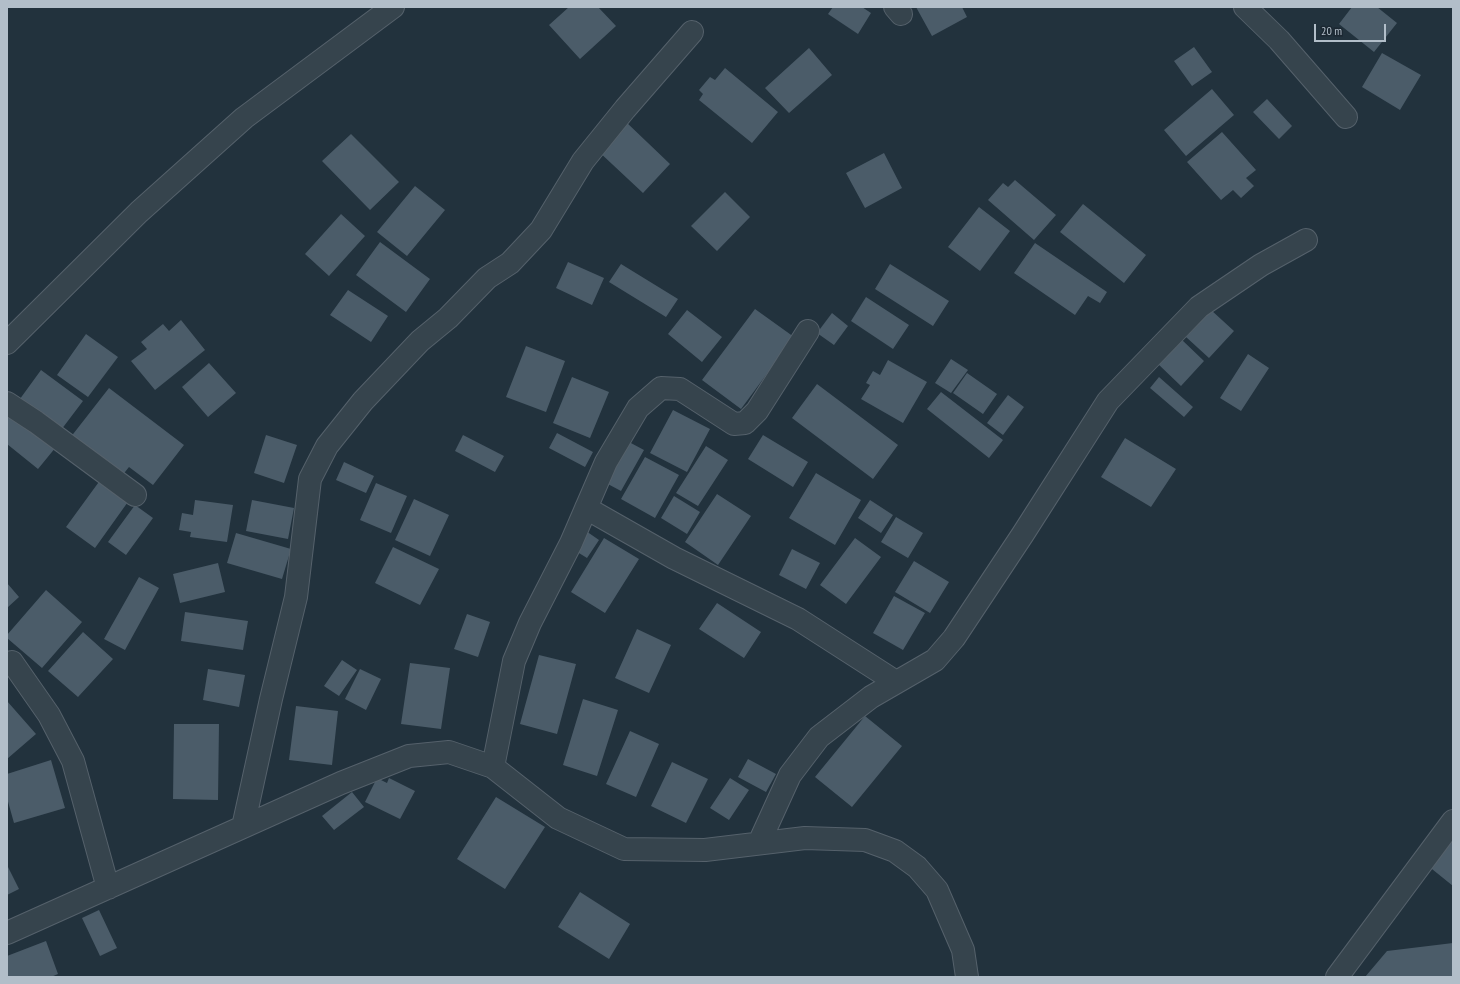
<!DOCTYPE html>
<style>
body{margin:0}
#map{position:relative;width:1460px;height:984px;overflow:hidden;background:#22323d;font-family:"PT Sans Narrow",sans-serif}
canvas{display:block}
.frame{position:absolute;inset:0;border:8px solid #b2bec9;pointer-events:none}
.scale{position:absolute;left:1314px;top:24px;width:72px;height:18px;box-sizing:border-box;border:2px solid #b2bec9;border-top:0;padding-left:5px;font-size:12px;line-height:14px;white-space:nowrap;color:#b2bec9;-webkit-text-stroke:3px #1c2832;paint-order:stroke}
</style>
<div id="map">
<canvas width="1460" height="984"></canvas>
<div class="frame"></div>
<div class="scale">20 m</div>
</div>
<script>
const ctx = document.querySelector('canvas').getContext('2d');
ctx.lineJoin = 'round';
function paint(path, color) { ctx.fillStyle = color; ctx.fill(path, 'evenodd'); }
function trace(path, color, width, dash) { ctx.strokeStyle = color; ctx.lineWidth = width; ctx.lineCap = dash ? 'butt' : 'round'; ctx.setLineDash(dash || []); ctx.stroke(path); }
paint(new Path2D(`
 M 569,7 L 598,7 L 616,26 L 580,59 L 549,25 Z
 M 833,7 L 862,7 L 871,13 L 858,34 L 828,14 Z
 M 916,7 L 962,7 L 967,17 L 932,36 Z
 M 1352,7 L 1377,7 L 1397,23 L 1374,52 L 1339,24 Z
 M 1194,47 L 1212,72 L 1192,86 L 1174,61 Z
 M 809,48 L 832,75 L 789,113 L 765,88 Z
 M 1382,53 L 1421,75 L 1400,110 L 1362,87 Z
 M 725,68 L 778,112 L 752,143 L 699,100 L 703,94 L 699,90 L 710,77 L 715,80 Z
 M 1212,89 L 1234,115 L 1186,156 L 1164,130 Z
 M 1267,99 L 1292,126 L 1279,139 L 1253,112 Z
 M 625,121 L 670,164 L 643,193 L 597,150 Z
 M 1222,132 L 1256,170 L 1246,178 L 1254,186 L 1241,198 L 1233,190 L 1221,200 L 1187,162 Z
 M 351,134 L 399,182 L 370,210 L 322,161 Z
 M 884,153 L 902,188 L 865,208 L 846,173 Z
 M 1015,180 L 1056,215 L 1034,240 L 988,200 L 1003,183 L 1008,187 Z
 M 415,186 L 445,210 L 407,256 L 377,232 Z
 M 725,192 L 750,217 L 717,251 L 691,226 Z
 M 1083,204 L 1146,255 L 1124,283 L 1060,232 Z
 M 979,207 L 1010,231 L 980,271 L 948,247 Z
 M 341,214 L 365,236 L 329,276 L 305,254 Z
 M 380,242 L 430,279 L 406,312 L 356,275 Z
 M 1035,243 L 1107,292 L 1100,303 L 1088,296 L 1075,315 L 1014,273 Z
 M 568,262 L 604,278 L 592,305 L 556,288 Z
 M 621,264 L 678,299 L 666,317 L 609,282 Z
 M 890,264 L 949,301 L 933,326 L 875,289 Z
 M 348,290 L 388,316 L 371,342 L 330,315 Z
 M 866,297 L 909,325 L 893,349 L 851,321 Z
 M 755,309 L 794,337 L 741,409 L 702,380 Z
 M 687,310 L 722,337 L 702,362 L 668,334 Z
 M 1211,310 L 1234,331 L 1209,358 L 1186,337 Z
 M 832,313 L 848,326 L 834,345 L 817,333 Z
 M 181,320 L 205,350 L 155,390 L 131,361 L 147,349 L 141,342 L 163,324 L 169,331 Z
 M 86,334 L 118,357 L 88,397 L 57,375 Z
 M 1181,339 L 1204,361 L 1181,386 L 1157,363 Z
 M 526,346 L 565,361 L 546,412 L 506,397 Z
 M 1248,354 L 1269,368 L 1241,411 L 1220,398 Z
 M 951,359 L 968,370 L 951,393 L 935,383 Z
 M 888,360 L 927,382 L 903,423 L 861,399 L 870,385 L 866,383 L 873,371 L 880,375 Z
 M 209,363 L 236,393 L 208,417 L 182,387 Z
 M 41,370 L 83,401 L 58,434 L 17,403 Z
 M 967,373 L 997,394 L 983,414 L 953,393 Z
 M 572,377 L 609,392 L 590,438 L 553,423 Z
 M 1159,377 L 1193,407 L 1184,417 L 1150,388 Z
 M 817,384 L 898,445 L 873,479 L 792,418 Z
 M 109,388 L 184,445 L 153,485 L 129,467 L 121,477 L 70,438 Z
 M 941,392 L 1003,440 L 989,458 L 927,409 Z
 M 1008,395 L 1024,407 L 1003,435 L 987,423 Z
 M 7,406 L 56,447 L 38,469 L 7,444 Z
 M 673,410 L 710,429 L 687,472 L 650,453 Z
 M 557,433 L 593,452 L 585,467 L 549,448 Z
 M 266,435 L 297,445 L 284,483 L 254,473 Z
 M 463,435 L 504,456 L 495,472 L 455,451 Z
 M 763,435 L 808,462 L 793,487 L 748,459 Z
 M 1125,438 L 1176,469 L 1151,507 L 1101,477 Z
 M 629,442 L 644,450 L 621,491 L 606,483 Z
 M 706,446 L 728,460 L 698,506 L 676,493 Z
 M 645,457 L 679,475 L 655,518 L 621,499 Z
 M 344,462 L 374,476 L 366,493 L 336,480 Z
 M 816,473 L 861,500 L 835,545 L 789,518 Z
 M 101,479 L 130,499 L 95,548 L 66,527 Z
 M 376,483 L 407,496 L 391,533 L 360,520 Z
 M 717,494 L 751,516 L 718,565 L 685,542 Z
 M 674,496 L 700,512 L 687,534 L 661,518 Z
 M 414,499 L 449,515 L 430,556 L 395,540 Z
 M 195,500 L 233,505 L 227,542 L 190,537 L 191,532 L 179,530 L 182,513 L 193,515 Z
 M 252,500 L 294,508 L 288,539 L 246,531 Z
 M 870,500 L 893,515 L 881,533 L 858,518 Z
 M 135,505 L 153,518 L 126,555 L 108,542 Z
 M 896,517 L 923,533 L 908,558 L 881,542 Z
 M 586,531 L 599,540 L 587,558 L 574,550 Z
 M 236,533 L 291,549 L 282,579 L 227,563 Z
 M 604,538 L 639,559 L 605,613 L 571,592 Z
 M 855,538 L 881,557 L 846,604 L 820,585 Z
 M 393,547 L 439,569 L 420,605 L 375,583 Z
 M 792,549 L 820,563 L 806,589 L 779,575 Z
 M 914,561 L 949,582 L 930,613 L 895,592 Z
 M 218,563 L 225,592 L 180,603 L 173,574 Z
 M 139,577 L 159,588 L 125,650 L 104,639 Z
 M 7,583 L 19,597 L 7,608 Z
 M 46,590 L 82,622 L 42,668 L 7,638 L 7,635 Z
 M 894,596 L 925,613 L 903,650 L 873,633 Z
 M 717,603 L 761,632 L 744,658 L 699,629 Z
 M 185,612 L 248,621 L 243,650 L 181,641 Z
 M 467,614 L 490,622 L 478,657 L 454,649 Z
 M 637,629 L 671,645 L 649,693 L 615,678 Z
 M 83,632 L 113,659 L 78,697 L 48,671 Z
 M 539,655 L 576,664 L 557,734 L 520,724 Z
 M 342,660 L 357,670 L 339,696 L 324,686 Z
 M 410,663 L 450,668 L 441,729 L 401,724 Z
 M 208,669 L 245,675 L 239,707 L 203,700 Z
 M 360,669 L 381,679 L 366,710 L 345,699 Z
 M 583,699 L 618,710 L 597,776 L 563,765 Z
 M 7,701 L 36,734 L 7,759 Z
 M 296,706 L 338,711 L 332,765 L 289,760 Z
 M 865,716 L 902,746 L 852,807 L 815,777 Z
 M 174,724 L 219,724 L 218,800 L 173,799 Z
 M 630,731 L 659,744 L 636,797 L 606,784 Z
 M 748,759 L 776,774 L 766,792 L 738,777 Z
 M 51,760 L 65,808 L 14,823 L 7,798 L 7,774 Z
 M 672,762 L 708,779 L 686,823 L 651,806 Z
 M 377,778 L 387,783 L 389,778 L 415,791 L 400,819 L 365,802 Z
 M 730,778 L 749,790 L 729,820 L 710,808 Z
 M 352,792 L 364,807 L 334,830 L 322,816 Z
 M 496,797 L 545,827 L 505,889 L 457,859 Z
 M 1453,835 L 1453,886 L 1427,865 Z
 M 7,865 L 19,889 L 7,895 Z
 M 580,892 L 630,924 L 609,959 L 558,927 Z
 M 99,910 L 117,948 L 100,956 L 82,918 Z
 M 46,941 L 58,974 L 51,977 L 7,977 L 7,956 Z
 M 1453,943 L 1453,977 L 1365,977 L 1387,951 Z`), '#4b5c69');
const minor = new Path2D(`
 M 895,7 L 901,14
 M 1245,7 L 1279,40 L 1346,117
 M 7,343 L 139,212 L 244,118 L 393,7
 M 7,403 L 36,422 L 135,495
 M 586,508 L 674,558 L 798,619 L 896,682
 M 12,662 L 49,715 L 73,761 L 108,888
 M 493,767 L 514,661 L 530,623 L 571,543 L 606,462 L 638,408 L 661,388 L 680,389 L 734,424 L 745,423 L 757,411 L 808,331
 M 243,827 L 271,699 L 296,597 L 310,479 L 327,446 L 363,401 L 420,341 L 448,318 L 487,278 L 510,263 L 541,230 L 583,161 L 625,109 L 692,32
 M 759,843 L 790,775 L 819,737 L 871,697 L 935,660 L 954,638 L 1023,534 L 1108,401 L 1199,307 L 1261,265 L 1306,240
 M 7,933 L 341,783 L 409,756 L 449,752 L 493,767 L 558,818 L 624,849 L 705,850 L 805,838 L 865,840 L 895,851 L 917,867 L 937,890 L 963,950 L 967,977
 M 1337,977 L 1453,821`);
trace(minor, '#55616b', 24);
trace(minor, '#36444d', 22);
</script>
